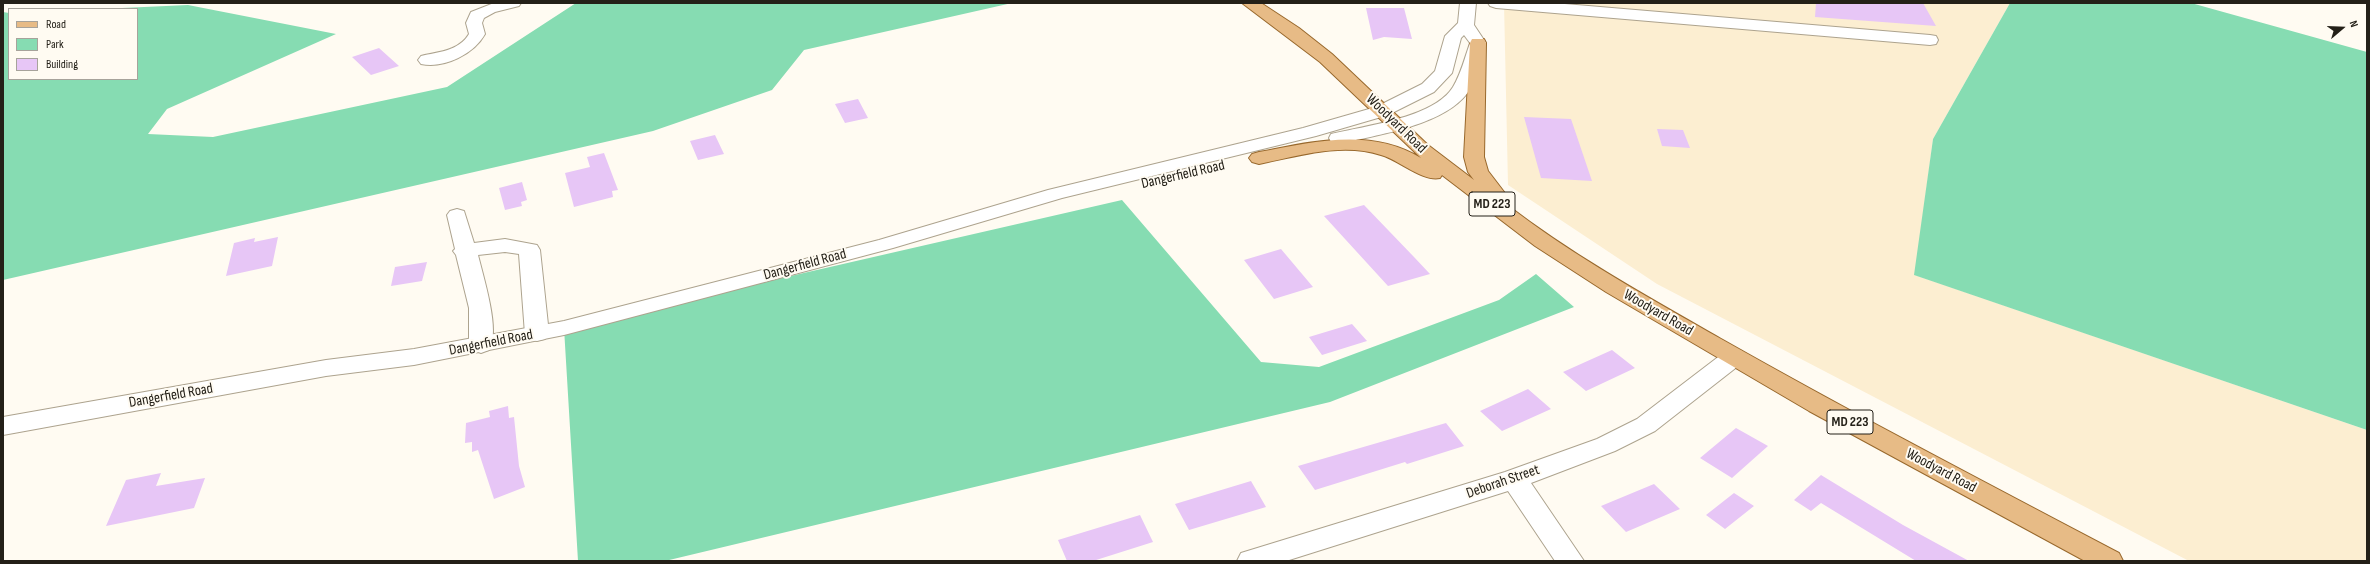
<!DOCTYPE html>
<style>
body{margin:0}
#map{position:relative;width:2370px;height:564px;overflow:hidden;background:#fffbf2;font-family:"Sofia Sans Condensed",sans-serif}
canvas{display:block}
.frame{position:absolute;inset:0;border:4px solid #242018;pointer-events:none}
.legend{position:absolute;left:8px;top:8px;width:130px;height:72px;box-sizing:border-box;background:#fffbf2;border:1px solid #a7a39b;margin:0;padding:5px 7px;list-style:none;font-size:12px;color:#242018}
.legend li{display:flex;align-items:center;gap:8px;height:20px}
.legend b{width:20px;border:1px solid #a7a39b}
.north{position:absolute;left:2322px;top:8px;width:40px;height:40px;-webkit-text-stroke:3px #fffbf2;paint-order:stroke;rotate:71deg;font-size:11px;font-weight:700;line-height:16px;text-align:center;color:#242018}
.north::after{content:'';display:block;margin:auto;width:14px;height:18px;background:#242018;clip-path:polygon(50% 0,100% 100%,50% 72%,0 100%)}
</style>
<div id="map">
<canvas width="2370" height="564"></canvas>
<div class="frame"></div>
<ul class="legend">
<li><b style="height:5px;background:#e7bb86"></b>Road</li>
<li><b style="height:11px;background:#86dcb2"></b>Park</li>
<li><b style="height:11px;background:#e7c6f6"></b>Building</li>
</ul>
<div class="north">N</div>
</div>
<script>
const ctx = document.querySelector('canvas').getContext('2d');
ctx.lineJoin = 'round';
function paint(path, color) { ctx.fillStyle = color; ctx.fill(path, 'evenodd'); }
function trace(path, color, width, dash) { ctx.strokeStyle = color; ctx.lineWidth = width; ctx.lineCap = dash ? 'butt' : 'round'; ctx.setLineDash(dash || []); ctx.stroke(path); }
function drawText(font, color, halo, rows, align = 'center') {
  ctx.font = font + ' "Sofia Sans Condensed",sans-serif'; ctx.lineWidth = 4; ctx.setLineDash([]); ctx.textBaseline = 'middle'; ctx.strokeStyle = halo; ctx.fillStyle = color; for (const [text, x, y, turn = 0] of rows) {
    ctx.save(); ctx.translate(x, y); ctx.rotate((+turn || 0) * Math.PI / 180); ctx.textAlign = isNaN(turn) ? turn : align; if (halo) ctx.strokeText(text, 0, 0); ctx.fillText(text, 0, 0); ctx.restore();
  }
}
paint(new Path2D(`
 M 1504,3 L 2010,3 L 1933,139 L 1915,275 L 2367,430 L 2367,561 L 2189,561 L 1657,284 L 1508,185 Z`), '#fceed1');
paint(new Path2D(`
 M 576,3 L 1012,3 L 804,50 L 772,90 L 653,131 L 3,280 L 3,12 L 9,13 L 9,79 L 137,79 L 137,9 L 100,9 L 188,5 L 336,34 L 167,109 L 148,134 L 213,137 L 447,87 Z
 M 2010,3 L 2191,3 L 2367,52 L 2367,430 L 1914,275 L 1933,139 Z
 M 1122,200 L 1261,362 L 1319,367 L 1499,300 L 1536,274 L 1574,307 L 1330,402 L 665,561 L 578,561 L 564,328 Z`), '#86dcb2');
paint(new Path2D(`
 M 1816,3 L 1923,3 L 1936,26 L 1815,17 Z
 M 1366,8 L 1404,8 L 1412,39 L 1384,37 L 1373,40 Z
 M 379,48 L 399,66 L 371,75 L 352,57 Z
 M 858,99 L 868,118 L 845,123 L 835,104 Z
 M 1524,117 L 1571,119 L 1592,181 L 1541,178 Z
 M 1657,129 L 1683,130 L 1690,148 L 1662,146 Z
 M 715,135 L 724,154 L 698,160 L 690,141 Z
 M 604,153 L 618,190 L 612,191 L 613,197 L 574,207 L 565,173 L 590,167 L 587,157 Z
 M 522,182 L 527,200 L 521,202 L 522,206 L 505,210 L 499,188 Z
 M 1364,205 L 1414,257 L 1430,274 L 1388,286 L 1324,216 Z
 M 278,237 L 272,266 L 226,276 L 234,243 L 255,238 L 254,242 Z
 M 1281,249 L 1313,287 L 1274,299 L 1244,260 Z
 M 427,262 L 422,281 L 391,286 L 395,267 Z
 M 1352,324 L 1367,341 L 1322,355 L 1309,337 Z
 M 1612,350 L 1635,368 L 1586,391 L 1563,372 Z
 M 1528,389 L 1551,409 L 1502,431 L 1480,411 Z
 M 508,406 L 509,418 L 514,417 L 519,466 L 525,487 L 494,499 L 478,450 L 472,452 L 472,442 L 465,443 L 466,423 L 490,417 L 489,411 Z
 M 1446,423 L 1464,446 L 1407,464 L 1405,462 L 1315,490 L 1298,466 Z
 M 1736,428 L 1768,446 L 1732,478 L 1700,458 Z
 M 161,473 L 156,486 L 205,478 L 194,508 L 106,526 L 126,480 Z
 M 1821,475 L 1903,525 L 1969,561 L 1916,561 L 1821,503 L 1811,511 L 1794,500 Z
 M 1251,481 L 1266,507 L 1189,530 L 1175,504 Z
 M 1654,484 L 1680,509 L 1626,532 L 1601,506 Z
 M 1734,493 L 1754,506 L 1725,529 L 1706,515 Z
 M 1140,515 L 1153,542 L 1093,561 L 1067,561 L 1058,540 Z`), '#e7c6f6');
const street = new Path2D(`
 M 494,3 L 521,3 L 519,6 L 495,12 L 484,18 L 482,23 L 485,34 C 474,54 444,69 421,64 L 418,60 L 421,56 C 438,52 459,51 469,34 L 466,23 L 471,12 Z
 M 1488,3 L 1553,3 L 1930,35 L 1936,36 L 1938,40 L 1936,44 L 1930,45 L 1496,8 L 1490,6 Z
 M 457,209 L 464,211 L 474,243 L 505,239 L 537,245 L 540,250 L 549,334 L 545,339 L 537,341 L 529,339 L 525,334 L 519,254 L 505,252 L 478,255 C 483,276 501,332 489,350 L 481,353 L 473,350 L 469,345 L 469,308 L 456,255 L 453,251 L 455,249 L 447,215 L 450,211 Z
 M 1734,349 L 1742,351 L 1746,357 L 1742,363 L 1655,431 L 1615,451 L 1531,483 L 1584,561 L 1555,561 L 1508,491 L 1286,561 L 1237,561 L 1241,553 L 1505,472 L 1597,439 L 1637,419 L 1726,351 Z`);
const secondary = new Path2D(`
 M 1460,3 L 1476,3 L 1474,25 L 1486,43 C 1482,58 1478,75 1470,89 C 1449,125 1376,135 1338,144 L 1331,142 L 1329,138 L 1331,134 C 1364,126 1434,118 1453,87 C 1461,74 1465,57 1470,43 L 1464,35 L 1461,38 L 1452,73 L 1434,92 L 1388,115 L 1316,136 L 1062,198 L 893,248 L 564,335 L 414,365 L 326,376 L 3,435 L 3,417 L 326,360 L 414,349 L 564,321 L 879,240 L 1048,190 L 1303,128 L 1376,107 L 1422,84 L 1435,71 L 1445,36 L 1458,23 Z`);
const primary = new Path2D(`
 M 1242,3 L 1261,3 L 1299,28 L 1332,54 L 1428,145 L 1474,180 L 1468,172 L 1464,157 L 1470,43 L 1472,39 L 1484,39 L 1486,43 L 1484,157 L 1488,171 L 1511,201 L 1507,205 C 1575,257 1649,298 1723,340 C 1854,414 1986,483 2119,553 L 2123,561 L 2085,561 L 1809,411 L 1606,292 L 1535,246 L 1442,175 L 1440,178 C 1423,182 1399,160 1381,155 C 1342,142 1298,156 1259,164 L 1252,162 L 1249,158 L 1252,154 L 1259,152 C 1313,142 1370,127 1421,158 L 1320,62 Z`);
trace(street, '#ada38e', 2);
trace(secondary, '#ada38e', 2);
trace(primary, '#98682c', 2);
paint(street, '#fff');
paint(secondary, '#fff');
paint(primary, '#e7bb86');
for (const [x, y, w] of [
 [1492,204,46],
 [1850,422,46]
]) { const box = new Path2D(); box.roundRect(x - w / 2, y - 12, w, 24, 3); ctx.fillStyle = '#fffbf2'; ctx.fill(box); trace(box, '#242018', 1); }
drawText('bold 14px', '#242018', null, [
 ["MD 223",1492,204],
 ["MD 223",1850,422]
]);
drawText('15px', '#242018', '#fffbf2', [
 ["Woodyard Road",1396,124,44],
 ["Dangerfield Road",1183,175,-13],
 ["Dangerfield Road",805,265,-15],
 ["Woodyard Road",1658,313,30],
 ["Dangerfield Road",491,343,-11],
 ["Dangerfield Road",171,396,-10],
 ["Woodyard Road",1941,471,28],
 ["Deborah Street",1503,482,-19]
]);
</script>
